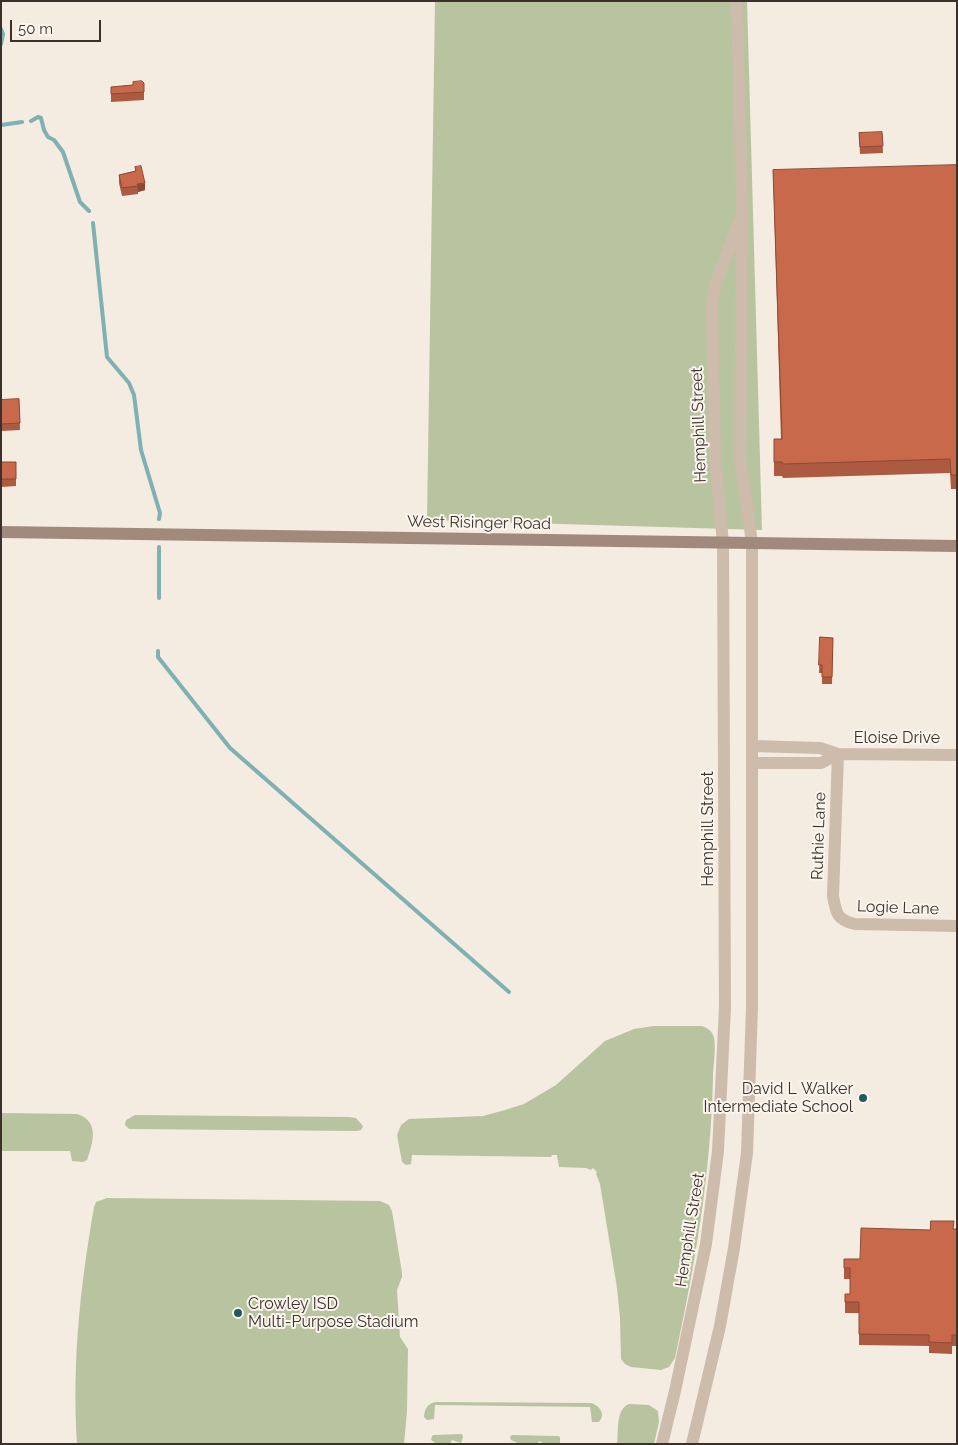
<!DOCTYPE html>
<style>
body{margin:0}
#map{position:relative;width:958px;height:1445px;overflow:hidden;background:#f4ebe1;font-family:Raleway,sans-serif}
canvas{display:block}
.frame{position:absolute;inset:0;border:2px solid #3b302b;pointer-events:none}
.scale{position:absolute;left:10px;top:20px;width:91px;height:22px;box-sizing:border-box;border:2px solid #3b302b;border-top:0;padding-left:6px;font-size:15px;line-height:18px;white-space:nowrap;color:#3b302b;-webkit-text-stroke:4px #fbf5ee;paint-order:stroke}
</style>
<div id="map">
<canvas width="958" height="1445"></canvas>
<div class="frame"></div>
<div class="scale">50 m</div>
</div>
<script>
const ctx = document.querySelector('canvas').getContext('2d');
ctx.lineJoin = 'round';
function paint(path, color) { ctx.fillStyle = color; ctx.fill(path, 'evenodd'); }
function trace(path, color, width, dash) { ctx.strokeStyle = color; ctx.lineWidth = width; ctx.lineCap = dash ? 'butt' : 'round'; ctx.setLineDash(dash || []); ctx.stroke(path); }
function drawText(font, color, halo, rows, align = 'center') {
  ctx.font = font + ' Raleway,sans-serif'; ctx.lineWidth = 4; ctx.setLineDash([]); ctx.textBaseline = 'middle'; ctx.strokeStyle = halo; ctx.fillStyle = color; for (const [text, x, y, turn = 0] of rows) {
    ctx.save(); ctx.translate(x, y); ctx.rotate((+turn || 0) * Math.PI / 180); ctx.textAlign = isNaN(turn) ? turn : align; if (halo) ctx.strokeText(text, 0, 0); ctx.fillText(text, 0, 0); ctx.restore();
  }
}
paint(new Path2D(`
 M 435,1 L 747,1 L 762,530 L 427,520 Z
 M 654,1026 L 702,1026 C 707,1028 711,1030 713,1035 C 717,1044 713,1067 713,1077 C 711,1173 695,1265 675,1358 L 669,1367 L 661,1370 L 631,1367 L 625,1364 L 621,1359 L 620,1318 L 617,1288 L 600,1184 L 596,1174 L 597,1172 L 593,1168 L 591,1170 L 586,1168 L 559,1167 L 557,1155 L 552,1155 L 551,1157 L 412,1155 L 411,1164 L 406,1165 L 402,1162 L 397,1135 L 401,1125 L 409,1119 L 483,1116 L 505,1110 L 524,1104 L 556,1085 L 605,1041 L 634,1029 Z
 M 1,1113 L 77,1114 C 100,1121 93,1143 87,1160 L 83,1162 L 72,1161 L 70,1151 L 1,1151 Z
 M 135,1115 L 349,1117 L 356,1118 L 363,1126 L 361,1130 L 357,1131 L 129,1129 L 125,1125 L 126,1120 Z
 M 107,1198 L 380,1201 L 389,1205 L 392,1211 L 402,1273 L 402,1277 L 397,1290 L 400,1337 L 408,1349 L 407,1411 L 404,1444 L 77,1444 C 72,1362 80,1288 94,1207 L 96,1202 Z
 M 436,1402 L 591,1403 C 600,1406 606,1414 599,1422 L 592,1422 L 590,1407 L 435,1405 L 434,1419 L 427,1420 L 424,1417 C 424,1409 428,1403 436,1402 Z
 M 629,1404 L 649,1405 L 658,1411 L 659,1422 L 654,1444 L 617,1444 C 619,1431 615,1410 629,1404 Z
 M 462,1434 L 463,1437 L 461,1443 L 452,1440 L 450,1444 L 437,1444 L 431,1440 L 432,1436 L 434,1435 Z
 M 512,1435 L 558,1436 L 560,1437 L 560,1444 L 545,1444 L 539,1441 L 537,1444 L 520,1444 L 511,1440 L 510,1437 Z`), '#b8c4a0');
trace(new Path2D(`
 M 1,29 L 3,34 L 1,44
 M 31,121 L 38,117 L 41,118 L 44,130 L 48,137 L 54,140 L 63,152 L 80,202 L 89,211
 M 1,125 L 22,122
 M 93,223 L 107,357 L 129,383 L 134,395 L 141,450 L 160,513 L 159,519
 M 159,547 L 159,598
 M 158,651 L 158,657 L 230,748 L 509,992`), '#7fb0b2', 4);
trace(new Path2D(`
 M 752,746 L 820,748 L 838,754 L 957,755
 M 838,754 L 833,896 C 836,913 837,920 855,924 L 957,926
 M 752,763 L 821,763 L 838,754
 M 662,1444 L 675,1391 L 706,1244 L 718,1151 L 725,1007 L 723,543 L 715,458 L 712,305 L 716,282 L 739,222
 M 692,1444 L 720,1326 L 734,1248 L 747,1153 L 752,1007 L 752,543 L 740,458 L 742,214 L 737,1`), '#cdbbac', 12);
trace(new Path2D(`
 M 1,532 L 957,546`), '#a18a7d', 12);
paint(new Path2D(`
 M 144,83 L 144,100 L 111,102 L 111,87 L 133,85 Z
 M 882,132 L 883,153 L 860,154 L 859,133 Z
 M 957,165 L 957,489 L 951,489 L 950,473 L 783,478 L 782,476 L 774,476 L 774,439 L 781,439 L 773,170 Z
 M 135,167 L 145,190 L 138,192 L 138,194 L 122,196 L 119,183 L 119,175 L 135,171 Z
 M 19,399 L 20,430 L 1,431 L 1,400 Z
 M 1,462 L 16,462 L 16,486 L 1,487 Z
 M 820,637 L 833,638 L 832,684 L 822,684 L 822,673 L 819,673 Z
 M 957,1229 L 957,1346 L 952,1346 L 952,1354 L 929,1353 L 929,1346 L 859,1345 L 859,1313 L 845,1313 L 845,1302 L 850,1294 L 850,1279 L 844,1279 L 844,1259 L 860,1259 L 930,1230 Z`), '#ac5a40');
paint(new Path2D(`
 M 145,183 L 145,190 L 138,192 L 137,184 Z`), '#8c4a34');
const building = new Path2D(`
 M 142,81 L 144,83 L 144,92 L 111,94 L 111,87 L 133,85 L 133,82 Z
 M 882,132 L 883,146 L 860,147 L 859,133 Z
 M 957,165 L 957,475 L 951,475 L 950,459 L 783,464 L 782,462 L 774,462 L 774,439 L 782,439 L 773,170 Z
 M 141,166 L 145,183 L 137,184 L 138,186 L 122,188 L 119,175 L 136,171 L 135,167 Z
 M 19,399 L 20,423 L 1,424 L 1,400 Z
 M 1,462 L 16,462 L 16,479 L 1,479 Z
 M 820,637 L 833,638 L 832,677 L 822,677 L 822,665 L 819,665 Z
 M 931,1221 L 954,1221 L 953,1229 L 957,1229 L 957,1335 L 952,1335 L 952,1343 L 929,1342 L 929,1335 L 859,1334 L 859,1302 L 845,1302 L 845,1294 L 850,1294 L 850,1268 L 844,1268 L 844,1259 L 860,1259 L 861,1228 L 930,1230 Z`);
paint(building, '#c8694b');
trace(building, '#8c4a34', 1);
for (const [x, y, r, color] of [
 [863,1098,5,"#1f5a5e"],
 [238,1313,5,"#1f5a5e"]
]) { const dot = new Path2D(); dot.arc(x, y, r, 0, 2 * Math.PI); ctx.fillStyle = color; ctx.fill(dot); trace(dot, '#fbf5ee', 2); }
drawText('16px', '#3b302b', '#fbf5ee', [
 ["Hemphill Street",699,425,-92],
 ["West Risinger Road",479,523,1],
 ["Eloise Drive",897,738],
 ["Hemphill Street",708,829,-90],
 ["Ruthie Lane",819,836,-88],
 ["Logie Lane",898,908,2],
 ["Hemphill Street",690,1230,-81]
]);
drawText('16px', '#3b302b', '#fbf5ee', [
 ["David L Walker",853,1089],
 ["Intermediate School",853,1107],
 ["Crowley ISD",248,1304,"left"],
 ["Multi-Purpose Stadium",248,1322,"left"]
], 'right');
</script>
